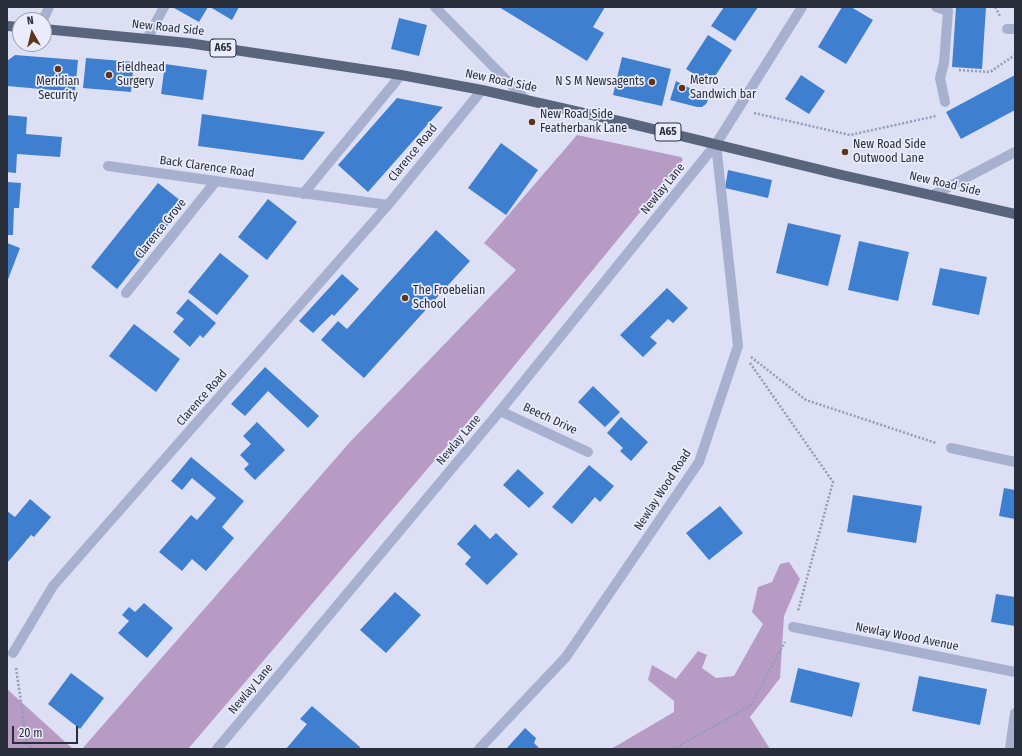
<!DOCTYPE html>
<style>
body{margin:0}
#map{position:relative;width:1022px;height:756px;overflow:hidden;background:#dde0f4;font-family:"Fira Sans Condensed",sans-serif}
canvas{display:block}
.frame{position:absolute;inset:0;border:8px solid #282f3a;pointer-events:none}
.north{position:absolute;left:12px;top:12px;width:40px;height:40px;box-sizing:border-box;background:#eaecfb;border:1px solid #9ca0ae;border-radius:50%;rotate:352deg;font-size:11px;font-weight:700;line-height:16px;text-align:center;color:#282f3a}
.north::after{content:'';display:block;margin:auto;width:14px;height:18px;background:#5f351a;clip-path:polygon(50% 0,100% 100%,50% 72%,0 100%)}
.scale{position:absolute;left:12px;top:726px;width:66px;height:18px;box-sizing:border-box;border:2px solid #282f3a;border-top:0;padding-left:5px;font-size:12px;line-height:14px;white-space:nowrap;color:#282f3a;-webkit-text-stroke:3px #eaecfb;paint-order:stroke}
</style>
<div id="map">
<canvas width="1022" height="756"></canvas>
<div class="frame"></div>
<div class="north">N</div>
<div class="scale">20 m</div>
</div>
<script>
const ctx = document.querySelector('canvas').getContext('2d');
ctx.lineJoin = 'round';
function paint(path, color) { ctx.fillStyle = color; ctx.fill(path, 'evenodd'); }
function trace(path, color, width, dash) { ctx.strokeStyle = color; ctx.lineWidth = width; ctx.lineCap = dash ? 'butt' : 'round'; ctx.setLineDash(dash || []); ctx.stroke(path); }
function drawText(font, color, halo, rows, align = 'center') {
  ctx.font = font + ' "Fira Sans Condensed",sans-serif'; ctx.lineWidth = 3.5; ctx.setLineDash([]); ctx.textBaseline = 'middle'; ctx.strokeStyle = halo; ctx.fillStyle = color; for (const [text, x, y, turn = 0] of rows) {
    ctx.save(); ctx.translate(x, y); ctx.rotate((+turn || 0) * Math.PI / 180); ctx.textAlign = isNaN(turn) ? turn : align; if (halo) ctx.strokeText(text, 0, 0); ctx.fillText(text, 0, 0); ctx.restore();
  }
}
paint(new Path2D(`
 M 577,135 L 681,157 L 683,160 L 482,405 L 188,749 L 82,749 L 350,442 L 516,270 L 484,243 Z
 M 789,562 L 800,579 L 784,616 L 780,678 L 750,717 L 770,749 L 611,749 L 674,712 L 674,701 L 648,680 L 652,665 L 676,679 L 698,651 L 707,655 L 702,668 L 716,678 L 734,676 L 763,624 L 752,612 L 758,587 L 772,582 L 780,564 Z
 M 7,689 L 73,749 L 7,749 Z`), '#b79bc5');
paint(new Path2D(`
 M 175,7 L 208,7 L 199,22 L 174,8 Z
 M 210,7 L 239,7 L 232,20 Z
 M 499,7 L 605,7 L 593,27 L 604,33 L 587,61 Z
 M 724,7 L 758,7 L 735,41 L 711,26 Z
 M 842,7 L 851,7 L 873,20 L 846,64 L 818,47 Z
 M 956,7 L 986,7 L 982,69 L 952,67 Z
 M 399,18 L 427,25 L 419,56 L 391,49 Z
 M 708,35 L 732,50 L 710,84 L 686,69 Z
 M 15,55 L 78,60 L 75,92 L 7,86 L 7,61 Z
 M 622,57 L 671,69 L 662,106 L 613,95 Z
 M 86,58 L 134,62 L 131,92 L 83,88 Z
 M 165,64 L 207,70 L 203,100 L 161,94 Z
 M 801,75 L 825,91 L 809,114 L 785,99 Z
 M 1015,75 L 1015,110 L 961,139 L 946,112 Z
 M 676,81 L 705,96 L 708,100 L 706,104 L 702,107 L 697,107 L 670,100 Z
 M 397,98 L 443,107 L 368,192 L 338,165 Z
 M 202,114 L 325,132 L 303,160 L 198,146 Z
 M 7,115 L 27,117 L 26,134 L 62,137 L 60,157 L 17,154 L 16,173 L 7,172 Z
 M 501,143 L 538,170 L 506,215 L 468,188 Z
 M 728,170 L 772,180 L 768,198 L 725,188 Z
 M 7,182 L 21,183 L 19,208 L 14,208 L 13,235 L 7,235 Z
 M 158,183 L 185,204 L 117,289 L 91,267 Z
 M 268,199 L 297,222 L 267,260 L 238,237 Z
 M 788,223 L 841,235 L 828,286 L 776,273 Z
 M 436,230 L 470,261 L 364,378 L 321,340 L 338,321 L 347,329 Z
 M 859,241 L 909,252 L 898,301 L 848,290 Z
 M 7,243 L 20,248 L 7,282 Z
 M 220,253 L 249,276 L 217,315 L 188,292 Z
 M 940,268 L 987,277 L 979,315 L 932,305 Z
 M 342,274 L 359,289 L 334,316 L 332,314 L 313,333 L 299,321 Z
 M 667,288 L 688,308 L 673,323 L 668,319 L 650,337 L 657,343 L 643,357 L 620,335 Z
 M 188,299 L 216,323 L 203,338 L 200,335 L 190,347 L 173,332 L 184,319 L 176,313 Z
 M 134,324 L 180,359 L 156,392 L 109,356 Z
 M 265,367 L 319,416 L 308,428 L 268,391 L 245,416 L 231,404 Z
 M 593,386 L 620,412 L 605,427 L 578,402 Z
 M 621,417 L 648,442 L 631,461 L 620,451 L 623,448 L 607,433 Z
 M 257,422 L 285,450 L 255,480 L 244,469 L 249,464 L 240,455 L 251,444 L 243,436 Z
 M 191,457 L 244,501 L 222,527 L 234,538 L 206,571 L 192,559 L 182,571 L 159,552 L 191,515 L 197,520 L 216,498 L 192,478 L 182,490 L 171,481 Z
 M 589,465 L 614,486 L 600,502 L 595,497 L 572,524 L 552,507 Z
 M 518,469 L 544,493 L 529,508 L 503,485 Z
 M 1004,488 L 1015,490 L 1015,519 L 999,516 Z
 M 853,495 L 922,506 L 916,543 L 847,532 Z
 M 30,499 L 51,517 L 34,537 L 31,535 L 7,563 L 7,511 L 15,517 Z
 M 720,506 L 743,533 L 709,560 L 686,533 Z
 M 475,524 L 490,539 L 496,533 L 518,554 L 487,585 L 465,564 L 471,557 L 457,544 Z
 M 395,592 L 421,615 L 386,653 L 360,630 Z
 M 996,594 L 1015,597 L 1015,626 L 991,622 Z
 M 144,603 L 173,628 L 147,658 L 118,633 L 129,621 L 122,615 L 129,607 L 135,612 Z
 M 798,668 L 860,683 L 852,717 L 790,702 Z
 M 71,673 L 104,698 L 80,729 L 48,704 Z
 M 919,676 L 987,689 L 980,725 L 912,711 Z
 M 312,706 L 360,747 L 359,749 L 286,749 L 307,724 L 300,719 Z
 M 525,728 L 536,738 L 534,743 L 540,749 L 506,749 Z`), '#3f7fd0');
trace(new Path2D(`
 M 995,7 L 1000,16
 M 959,70 L 990,72 L 1015,55
 M 754,113 L 850,135 L 936,116
 M 751,357 L 806,400 L 936,443
 M 750,363 L 833,482 L 798,611
 M 16,668 L 27,743 L 32,749
 M 673,749 L 750,706 L 785,642`), '#919bba', 2.5, [2, 2]);
trace(new Path2D(`
 M 1007,29 L 1015,29`), '#a7b0ce', 10);
trace(new Path2D(`
 M 936,7 L 948,11 L 944,63 L 940,78 L 945,102`), '#a7b0ce', 10);
trace(new Path2D(`
 M 435,7 L 526,100
 M 43,20 L 49,7
 M 147,39 L 164,7
 M 108,166 L 388,205
 M 303,194 L 401,75
 M 933,195 L 1015,152
 M 126,293 L 216,181
 M 500,411 L 588,452
 M 951,448 L 1015,462
 M 793,627 L 1015,672
 M 13,653 L 53,586 L 388,205 L 482,90
 M 217,749 L 500,411 L 716,144 L 802,7
 M 479,749 L 566,657 L 699,462 L 738,346 L 716,144
 M 1010,749 L 1015,713`), '#a7b0ce', 10);
trace(new Path2D(`
 M 7,26 L 20,27
 M 44,29 L 188,43 L 401,75 L 482,90 L 632,124 L 842,175 L 1015,214`), '#58657d', 10);
for (const [x, y, r, color] of [
 [58,69,4,"#5f351a"],
 [109,75,4,"#5f351a"],
 [652,82,4,"#5f351a"],
 [682,88,4,"#5f351a"],
 [532,122,4,"#5f351a"],
 [845,152,4,"#5f351a"],
 [405,298,4,"#5f351a"]
]) { const dot = new Path2D(); dot.arc(x, y, r, 0, 2 * Math.PI); ctx.fillStyle = color; ctx.fill(dot); trace(dot, '#eaecfb', 1.5); }
for (const [x, y, w] of [
 [223,48,26],
 [668,132,26]
]) { const box = new Path2D(); box.roundRect(x - w / 2, y - 9, w, 18, 3); ctx.fillStyle = '#eaecfb'; ctx.fill(box); trace(box, '#282f3a', 1); }
drawText('bold 11px', '#282f3a', null, [
 ["A65",223,48],
 ["A65",668,132]
]);
drawText('12px', '#282f3a', '#eaecfb', [
 ["New Road Side",168,28,6],
 ["New Road Side",501,81,12],
 ["Clarence Road",413,153,-51],
 ["Back Clarence Road",207,167,8],
 ["New Road Side",945,184,13],
 ["Newlay Lane",663,189,-51],
 ["Clarence Grove",161,229,-51],
 ["Clarence Road",202,398,-49],
 ["Beech Drive",550,419,25],
 ["Newlay Lane",459,440,-50],
 ["Newlay Wood Road",663,490,-57],
 ["Newlay Wood Avenue",907,637,11],
 ["Newlay Lane",251,689,-50]
]);
drawText('12px', '#282f3a', '#eaecfb', [
 ["Fieldhead",117,68],
 ["Surgery",117,82],
 ["Metro",690,81],
 ["Sandwich bar",690,95],
 ["Meridian",58,82,"center"],
 ["Security",58,96,"center"],
 ["N S M Newsagents",644,82,"right"],
 ["New Road Side",540,115],
 ["Featherbank Lane",540,129],
 ["New Road Side",853,145],
 ["Outwood Lane",853,159],
 ["The Froebelian",413,291],
 ["School",413,305]
], 'left');
</script>
